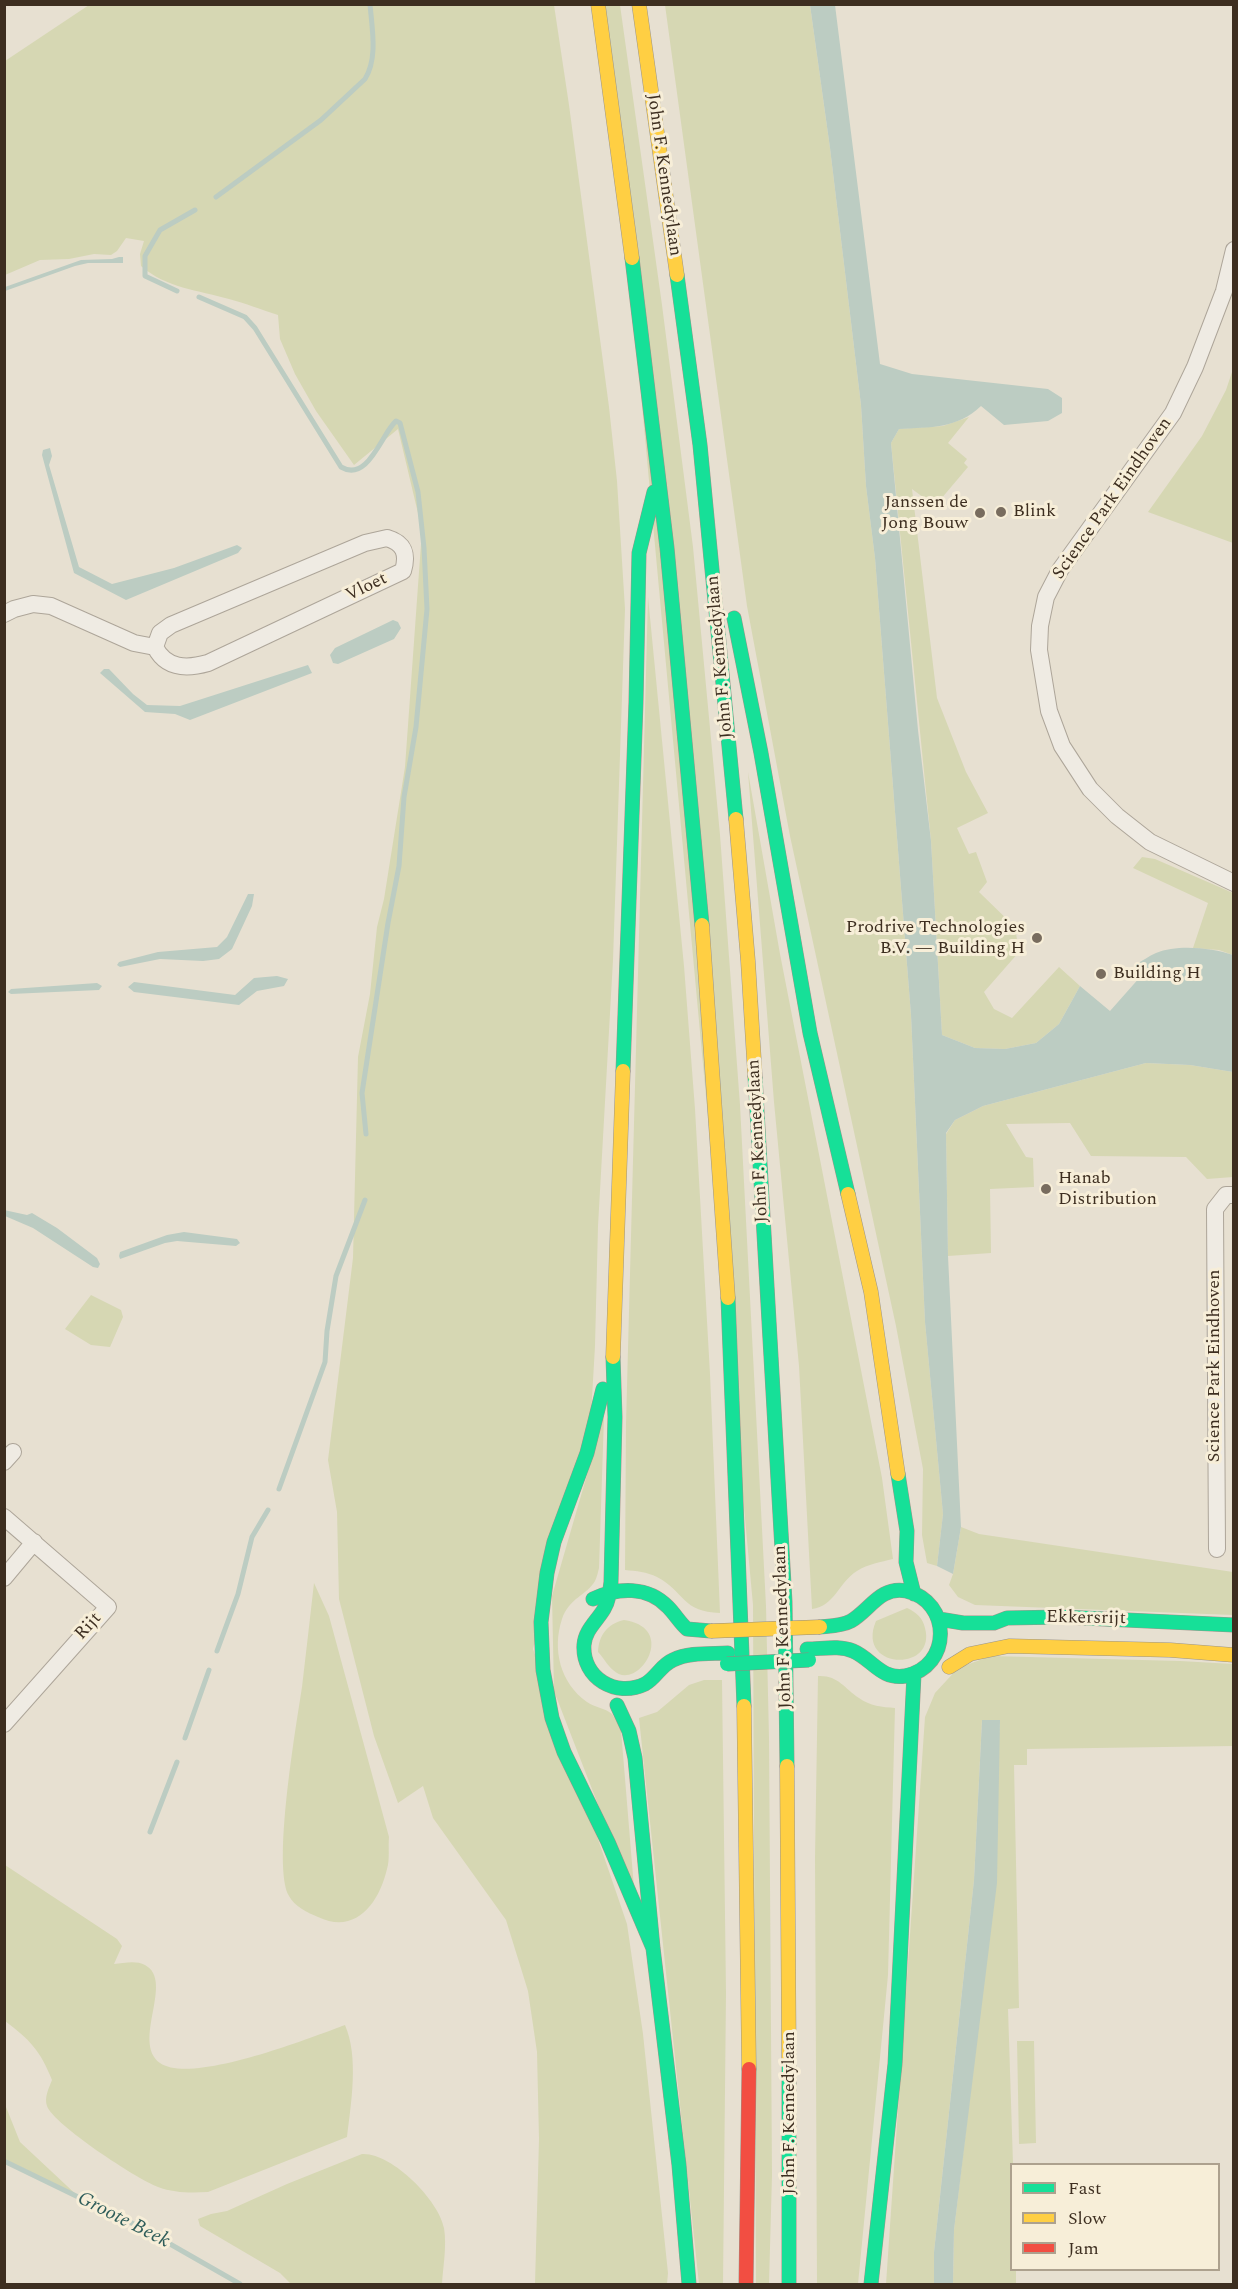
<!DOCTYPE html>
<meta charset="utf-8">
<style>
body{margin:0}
#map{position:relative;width:1238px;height:2289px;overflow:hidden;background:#e7e0d1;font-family:Spectral,serif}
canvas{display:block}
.frame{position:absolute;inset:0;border:6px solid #3d2e20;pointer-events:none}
.legend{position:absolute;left:1010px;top:2163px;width:210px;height:108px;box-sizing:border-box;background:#f7eed8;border:2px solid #ada18e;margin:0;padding:8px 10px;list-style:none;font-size:18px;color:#3d2e20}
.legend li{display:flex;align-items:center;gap:12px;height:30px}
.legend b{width:30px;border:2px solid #ada18e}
</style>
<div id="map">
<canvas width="1238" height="2289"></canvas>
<div class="frame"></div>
<ul class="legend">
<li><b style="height:8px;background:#16e098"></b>Fast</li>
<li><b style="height:8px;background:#ffcf43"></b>Slow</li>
<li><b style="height:8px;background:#f24e42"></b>Jam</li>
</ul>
</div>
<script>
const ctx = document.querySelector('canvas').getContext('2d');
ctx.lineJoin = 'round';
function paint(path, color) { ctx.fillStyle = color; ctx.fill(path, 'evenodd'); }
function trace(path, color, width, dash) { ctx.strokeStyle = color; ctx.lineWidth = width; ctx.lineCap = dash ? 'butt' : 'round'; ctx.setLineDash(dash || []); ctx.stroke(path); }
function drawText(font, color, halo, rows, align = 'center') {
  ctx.font = font + ' Spectral,serif'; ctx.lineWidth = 6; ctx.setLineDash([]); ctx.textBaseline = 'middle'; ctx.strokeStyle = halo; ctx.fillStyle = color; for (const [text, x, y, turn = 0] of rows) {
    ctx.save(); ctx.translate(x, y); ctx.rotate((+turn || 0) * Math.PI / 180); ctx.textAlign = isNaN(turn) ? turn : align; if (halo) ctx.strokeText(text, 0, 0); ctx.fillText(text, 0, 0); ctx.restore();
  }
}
paint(new Path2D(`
 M 89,5 L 554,5 L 569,105 L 609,407 L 617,481 L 625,609 L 613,960 L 598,1226 L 595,1346 L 591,1415 L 533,1649 L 627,1924 L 643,2034 L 668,2273 L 667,2284 L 535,2284 L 539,2139 L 537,2052 L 528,1991 L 506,1920 L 433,1818 L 423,1786 L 398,1803 L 374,1736 L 339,1599 L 337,1512 L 328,1460 L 353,1258 L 358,1057 L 370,994 L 377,927 L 384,899 L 405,767 L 422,530 L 398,429 L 354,465 L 316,411 L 295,374 L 280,339 L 278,315 C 262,310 245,303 229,299 C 198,290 166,288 141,266 L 140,254 L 144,241 L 126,238 L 117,251 L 111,255 L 94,254 L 69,259 L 40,260 L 5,275 L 5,61 Z
 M 605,5 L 620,5 L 662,305 L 693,547 L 720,835 L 740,1105 L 766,1606 L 769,1738 L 772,2175 L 769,2284 L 756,2284 L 753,1605 Z
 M 665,5 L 810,5 L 830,148 L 861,405 L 866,486 L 875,558 L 911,1015 L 925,1322 L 943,1514 L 937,1566 L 927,1563 L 922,1535 L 923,1469 L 896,1326 L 790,836 L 747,606 Z
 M 1233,369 L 1233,543 L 1148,512 L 1202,436 L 1226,390 Z
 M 969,417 L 948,443 L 967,459 L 964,463 L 968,467 L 935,506 L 912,489 L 937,698 L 966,772 L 988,813 L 957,828 L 969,854 L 976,852 L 987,882 L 979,892 L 1015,927 L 1019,952 L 984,992 L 994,1009 L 1012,1018 L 1059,967 L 1080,986 L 1059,1024 L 1036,1043 L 1005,1049 L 975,1048 L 942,1035 L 931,841 L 891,443 L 899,429 L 943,426 Z
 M 648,597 L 684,966 L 695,1109 L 710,1374 L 720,1613 C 682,1612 685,1592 657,1577 C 647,1572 636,1571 625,1570 L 626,1424 Z
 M 748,772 L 780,954 L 882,1478 L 893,1559 C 881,1562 868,1564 857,1571 C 838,1583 835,1606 812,1609 L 799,1366 L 774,1102 Z
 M 1142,857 L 1155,859 L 1233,893 L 1233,955 L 1219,950 L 1193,948 L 1208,903 L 1133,868 Z
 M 1146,1063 L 1190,1065 L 1233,1072 L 1233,1177 L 1207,1179 L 1186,1157 L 1091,1156 L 1070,1123 L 1006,1124 L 1026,1157 L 1033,1158 L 1034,1187 L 990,1189 L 991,1253 L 948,1256 L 946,1134 L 955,1120 L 983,1106 Z
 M 91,1295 L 121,1310 L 123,1317 L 110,1347 L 91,1345 L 65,1329 Z
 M 604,1416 L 599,1568 C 598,1572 597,1577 595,1581 C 587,1595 569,1598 562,1619 C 552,1649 560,1683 587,1702 C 594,1707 605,1708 612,1714 C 615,1718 618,1725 621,1730 L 635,1900 L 554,1691 L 552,1596 Z
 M 961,1527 L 979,1534 L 1233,1572 L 1233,1615 L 975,1605 L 958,1597 L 949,1585 L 953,1574 Z
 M 314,1583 L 329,1616 L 389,1837 C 388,1847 390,1859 387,1869 C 379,1903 356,1935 318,1917 C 308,1913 294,1906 289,1896 C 272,1866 296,1727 302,1687 C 306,1653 310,1618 314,1583 Z
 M 907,1608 C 916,1612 923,1618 925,1628 C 937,1673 855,1670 876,1621 Z
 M 624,1620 C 680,1628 637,1694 613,1670 C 607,1665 603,1657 598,1652 C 599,1635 607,1624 624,1620 Z
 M 991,1656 L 1180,1661 L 1233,1664 L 1233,1746 L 1027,1749 L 1027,1765 L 1014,1765 L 1019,2008 L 1008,2009 L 1013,2164 L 1012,2270 L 1016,2270 L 1016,2284 L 953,2284 L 954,2230 L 974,2062 L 1000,1720 L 982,1720 L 974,1880 L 934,2252 L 934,2284 L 886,2284 L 925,1717 L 935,1693 L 958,1668 Z
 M 818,1676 C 838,1675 844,1688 859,1698 C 870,1706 882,1707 895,1708 L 888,1975 L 858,2284 L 817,2284 L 815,1858 Z
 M 704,1680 L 722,1680 L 726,1993 L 723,2284 L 699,2284 L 639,1718 L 657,1712 L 689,1685 Z
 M 5,1865 L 117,1939 L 122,1946 L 114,1964 C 124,1963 136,1960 145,1965 C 175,1981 131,2042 160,2063 C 191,2085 310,2038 345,2025 C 359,2057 351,2104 347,2137 L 208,2192 C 191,2193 174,2193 158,2187 C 137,2179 54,2125 47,2106 C 44,2097 49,2088 52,2080 C 40,2050 30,2040 5,2021 Z
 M 1017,2041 L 1034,2041 L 1036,2143 L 1019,2144 Z
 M 4,2102 L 20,2142 L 82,2200 L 23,2168 L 5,2161 Z
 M 362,2154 C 391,2152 439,2200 444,2228 C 447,2246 443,2267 442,2284 L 291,2284 L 280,2273 L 200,2226 L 198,2219 L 211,2214 L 227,2211 L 287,2184 Z`), '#d6d7b3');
paint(new Path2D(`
 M 810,5 L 835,5 L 880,364 L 912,374 L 1048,389 L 1062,398 L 1062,413 L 1048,421 L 1004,425 L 981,406 C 957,429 931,427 899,429 L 891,443 L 918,730 L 931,841 L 942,1035 L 975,1048 L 1005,1049 L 1036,1043 L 1059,1024 L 1080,986 L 1110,1011 L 1141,976 L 1135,965 C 1142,961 1149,956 1156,953 C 1178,944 1212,948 1233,955 L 1233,1072 L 1190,1065 L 1146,1063 L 983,1106 L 955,1120 L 946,1133 L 948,1256 L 961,1527 L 953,1574 L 937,1566 L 943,1514 L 925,1322 L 911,1015 L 875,558 L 866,486 L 861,405 L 830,148 Z
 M 119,257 L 123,257 L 123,263 L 88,263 L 75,266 L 5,291 L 5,287 L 81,260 L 112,259 Z
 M 50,448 L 52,456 L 49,465 L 79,567 L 112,584 L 174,568 L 237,545 L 242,548 L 238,553 L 126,600 L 74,573 L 42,455 L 43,450 Z
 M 393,620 L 398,622 L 401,628 L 394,639 L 338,664 L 333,663 L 330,655 L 335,648 Z
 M 308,665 L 312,673 L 190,720 L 175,714 L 145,712 L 100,673 L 104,669 L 109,669 L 133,694 L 147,705 L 180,706 Z
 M 248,894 L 254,894 L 252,906 L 232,949 L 219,959 L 203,961 L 160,959 L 120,967 L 117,965 L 119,962 L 158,952 L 217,947 L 227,937 Z
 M 277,976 L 288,979 L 284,986 L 257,991 L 239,1005 L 134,992 L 128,987 L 134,982 L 235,995 L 254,978 Z
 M 97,983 L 102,986 L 99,990 L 11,994 L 8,992 L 11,989 Z
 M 4,1210 L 27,1215 L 32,1213 L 57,1228 L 97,1258 L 100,1264 L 98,1268 L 93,1267 L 33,1228 L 5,1216 Z
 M 184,1232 L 237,1239 L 240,1243 L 236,1246 L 177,1241 L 165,1243 L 120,1259 L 119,1256 L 120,1252 L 167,1235 Z
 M 982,1720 L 1000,1720 L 997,1883 L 954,2230 L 953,2284 L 934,2284 L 934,2252 L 974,1880 Z`), '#bcccc2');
trace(new Path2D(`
 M 216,197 L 321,120 L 365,79 C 378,58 372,29 370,4
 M 177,291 L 145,276 L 145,256 L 160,230 L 195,210
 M 199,297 L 245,317 L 255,328 L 341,467 C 368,483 382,433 396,421 L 400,423 L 418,492 L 424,548 L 427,609 L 416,727 L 404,797 L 399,866 L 388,923 L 362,1093 L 366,1134
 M 279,1489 L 325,1362 L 327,1331 L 336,1276 L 365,1200
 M 217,1651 L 238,1594 L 252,1537 L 268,1510
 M 185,1738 L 209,1670
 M 150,1832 L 177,1762
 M 4,2161 L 142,2228 L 240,2284`), '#bcccc2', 5);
const street = new Path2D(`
 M 1234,250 L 1224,291 L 1195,367 L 1173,413 L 1060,570 L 1046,597 L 1040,626 L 1039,650 L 1049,711 L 1062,746 L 1090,789 L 1117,816 L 1150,842 L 1234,883
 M 387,538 C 404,543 408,554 403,571 L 208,663 C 187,669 166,669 155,647 L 160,633 L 171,625 L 365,543 Z
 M 4,614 L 14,609 L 33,604 L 51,606 L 134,643 L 155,647
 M 4,1462 L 13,1452
 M 4,1517 L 108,1607 L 4,1724
 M 1217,1549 L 1215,1209 L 1226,1195 L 1234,1195
 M 4,1578 L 34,1542`);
const fast = new Path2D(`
 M 632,258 L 667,548 L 702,925
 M 677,275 L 700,445 L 736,819
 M 734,618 L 761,753 L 810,1033 L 848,1194
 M 623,1071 L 636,702 L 639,553 L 654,492
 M 755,1076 L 785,1602 L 787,1766
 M 728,1298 L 744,1706
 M 613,1357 L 615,1417 L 611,1582 C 610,1591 609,1601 604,1609 C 597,1621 585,1630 584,1645 C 582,1678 616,1698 645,1684 C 656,1678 661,1665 673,1660 C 689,1652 710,1654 728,1653
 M 603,1389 L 587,1453 L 554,1542 L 547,1573 L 541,1622 L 543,1670 L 552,1718 L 564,1752 L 608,1842 L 653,1948
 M 898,1474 L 907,1531 L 906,1562 L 914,1594
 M 593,1599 C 618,1587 648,1586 668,1607 C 675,1614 680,1623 687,1629 L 711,1631
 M 939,1619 L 963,1623 L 994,1623 L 1007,1618 L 1062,1617 L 1234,1625
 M 807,1649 C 822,1649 839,1645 853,1651 C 872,1659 881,1680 905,1676 C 952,1667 952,1601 906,1591 C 880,1586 870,1610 851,1621 C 842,1626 830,1626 820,1627
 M 617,1705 L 629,1731 L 635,1758 L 653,1948 L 679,2165 L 689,2284
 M 789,2062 L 789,2284
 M 871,2284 L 895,2064 L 914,1674`);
const slow = new Path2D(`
 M 598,4 L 632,258
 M 639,4 L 677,275
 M 736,819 L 748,961 L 755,1076
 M 702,925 L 728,1298
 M 848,1194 L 871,1292 L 898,1474
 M 613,1357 L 623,1071
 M 949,1667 L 970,1654 L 1009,1646 L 1170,1650 L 1234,1655
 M 744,1706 L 749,2069
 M 787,1766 L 789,2062`);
const jam = new Path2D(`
 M 746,2284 L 749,2069`);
trace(street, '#ada599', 18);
trace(fast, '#9c958a', 15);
trace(slow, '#9c958a', 15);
trace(jam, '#9c958a', 15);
trace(street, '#efebe3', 16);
trace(fast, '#16e098', 14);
trace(slow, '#ffcf43', 14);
trace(jam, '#f24e42', 14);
const fastBridge = new Path2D(`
 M 727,1664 L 809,1660`);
const slowBridge = new Path2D(`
 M 711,1631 L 820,1627`);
trace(fastBridge, '#928b80', 15, []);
trace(slowBridge, '#928b80', 15, []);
trace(fastBridge, '#16e098', 14);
trace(slowBridge, '#ffcf43', 14);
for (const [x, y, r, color] of [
 [1001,512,6,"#786c5e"],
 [980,513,6,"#786c5e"],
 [1037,938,6,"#786c5e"],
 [1101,974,6,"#786c5e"],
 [1046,1189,6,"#786c5e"]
]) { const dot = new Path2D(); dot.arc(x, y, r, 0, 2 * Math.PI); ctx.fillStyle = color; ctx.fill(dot); trace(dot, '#f7eed8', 2); }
drawText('18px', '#3d2e20', '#f7eed8', [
 ["John F. Kennedylaan",663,175,82],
 ["Science Park Eindhoven",1113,499,-55],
 ["Vloet",367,588,-26],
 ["John F. Kennedylaan",721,657,-95],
 ["John F. Kennedylaan",759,1141,-93],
 ["Science Park Eindhoven",1215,1366,-90],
 ["Ekkersrijt",1086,1619,1],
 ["Rijt",89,1627,-48],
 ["John F. Kennedylaan",784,1627,-92],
 ["John F. Kennedylaan",790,2113,-90]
]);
drawText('18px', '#3d2e20', '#f7eed8', [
 ["Janssen de",968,503,"right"],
 ["Jong Bouw",968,524,"right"],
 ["Blink",1013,512],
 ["Prodrive Technologies",1025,928,"right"],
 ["B.V. — Building H",1025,949,"right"],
 ["Building H",1113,974],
 ["Hanab",1058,1179],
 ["Distribution",1058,1200]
], 'left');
drawText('italic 20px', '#2f5d5a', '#f7eed8', [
 ["Groote Beek",123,2221,27]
]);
</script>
